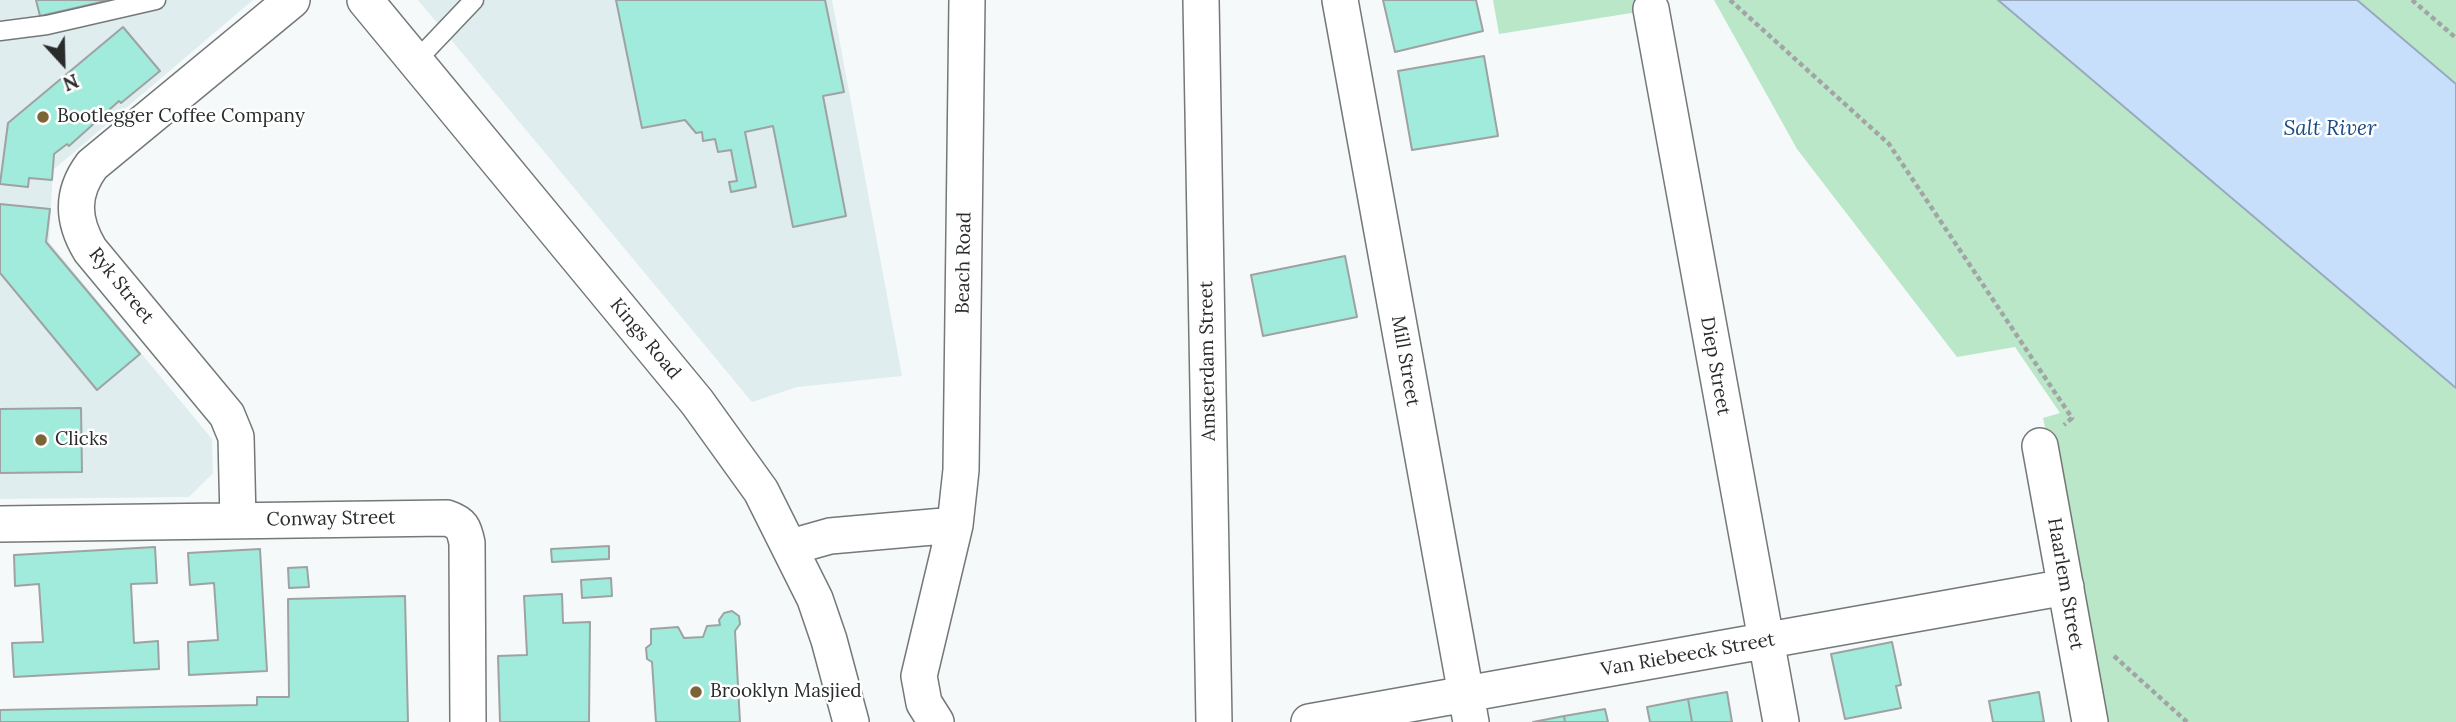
<!DOCTYPE html>
<style>
body{margin:0}
#map{position:relative;width:2456px;height:722px;overflow:hidden;background:#f5f9fa;font-family:Lora,serif}
canvas{display:block}
.north{position:absolute;left:28px;top:28px;width:70px;height:70px;-webkit-text-stroke:5px #fff;paint-order:stroke;rotate:158deg;font-size:19px;font-weight:700;line-height:28px;text-align:center;color:#2a2c2c}
.north::after{content:'';display:block;margin:auto;width:24px;height:32px;background:#2a2c2c;clip-path:polygon(50% 0,100% 100%,50% 72%,0 100%)}
</style>
<div id="map">
<canvas width="2456" height="722"></canvas>
<div class="north">N</div>
</div>
<script>
const ctx = document.querySelector('canvas').getContext('2d');
ctx.lineJoin = 'round';
function paint(path, color) { ctx.fillStyle = color; ctx.fill(path, 'evenodd'); }
function trace(path, color, width, dash) { ctx.strokeStyle = color; ctx.lineWidth = width; ctx.lineCap = dash ? 'butt' : 'round'; ctx.setLineDash(dash || []); ctx.stroke(path); }
function drawText(font, color, halo, rows, align = 'center') {
  ctx.font = font + ' Lora,serif'; ctx.lineWidth = 5; ctx.setLineDash([]); ctx.textBaseline = 'middle'; ctx.strokeStyle = halo; ctx.fillStyle = color; for (const [text, x, y, turn = 0] of rows) {
    ctx.save(); ctx.translate(x, y); ctx.rotate((+turn || 0) * Math.PI / 180); ctx.textAlign = isNaN(turn) ? turn : align; if (halo) ctx.strokeText(text, 0, 0); ctx.fillText(text, 0, 0); ctx.restore();
  }
}
paint(new Path2D(`
 M 0,0 L 253,0 L 53,170 L 49,242 L 212,439 L 213,473 L 189,497 L 0,499 Z
 M 418,0 L 832,0 L 902,376 L 797,387 L 752,402 Z`), '#dfedee');
paint(new Path2D(`
 M 1493,0 L 1664,0 L 1663,8 L 1499,34 Z
 M 1714,0 L 1998,0 L 2456,388 L 2456,722 L 2109,722 L 2043,418 L 2060,413 L 2015,347 L 1957,357 L 1797,149 Z
 M 2357,0 L 2456,0 L 2456,84 Z`), '#b9e7c8');
const water = new Path2D(`
 M 1998,0 L 2357,0 L 2456,84 L 2456,388 Z`);
paint(water, '#c8dffb');
trace(water, '#99a9bd', 2);
const building = new Path2D(`
 M 36,0 L 110,0 L 40,16 Z
 M 616,0 L 825,0 L 844,92 L 823,96 L 846,216 L 793,227 L 773,126 L 745,132 L 756,187 L 731,192 L 729,182 L 737,181 L 731,150 L 718,152 L 715,139 L 703,141 L 702,132 L 696,133 L 685,120 L 642,128 Z
 M 1383,0 L 1476,0 L 1483,31 L 1395,52 Z
 M 123,27 L 160,71 L 121,103 L 119,101 L 69,146 L 67,144 L 54,154 L 52,180 L 29,178 L 28,187 L 0,184 L 8,123 Z
 M 1484,56 L 1498,136 L 1412,150 L 1398,71 Z
 M 0,204 L 50,209 L 46,242 L 140,354 L 97,390 L 0,273 Z
 M 1345,256 L 1357,317 L 1263,336 L 1251,275 Z
 M 81,408 L 82,472 L 0,473 L 0,409 Z
 M 609,546 L 609,559 L 552,562 L 551,549 Z
 M 155,547 L 157,583 L 131,584 L 134,643 L 158,641 L 159,669 L 14,677 L 12,643 L 43,642 L 39,584 L 15,586 L 14,555 Z
 M 260,549 L 267,671 L 189,675 L 188,642 L 218,640 L 214,583 L 190,585 L 188,553 Z
 M 307,567 L 309,587 L 289,588 L 288,568 Z
 M 611,578 L 612,596 L 582,598 L 581,580 Z
 M 562,594 L 563,623 L 590,622 L 589,722 L 500,722 L 498,656 L 527,655 L 524,596 Z
 M 405,596 L 408,722 L 0,722 L 0,710 L 257,705 L 257,697 L 289,697 L 288,599 Z
 M 732,611 L 739,616 L 740,624 L 735,631 L 740,722 L 656,722 L 652,662 L 647,659 L 646,648 L 651,644 L 651,629 L 678,627 L 684,638 L 703,637 L 707,626 L 720,625 L 719,620 L 724,613 Z
 M 1892,642 L 1901,685 L 1896,686 L 1901,708 L 1845,719 L 1831,654 Z
 M 1727,692 L 1732,722 L 1692,722 L 1688,699 Z
 M 2039,692 L 2044,722 L 1993,722 L 1989,701 Z
 M 1688,699 L 1692,722 L 1650,722 L 1647,707 Z
 M 1605,709 L 1608,722 L 1565,722 L 1564,716 Z
 M 1564,716 L 1565,722 L 1533,722 Z`);
paint(building, '#a0ebdb');
trace(building, '#9fa2a2', 2);
const lane = new Path2D(`
 M 0,31 L 47,25 L 156,0
 M 416,61 L 474,0`);
const street = new Path2D(`
 M 365,0 L 697,402 L 761,491 L 815,599 L 829,640 L 851,722
 M 1201,0 L 1214,722
 M 1340,0 L 1471,722
 M 1651,9 L 1781,722
 M 2040,446 L 2090,722
 M 238,520 L 236,437 L 227,415 L 90,250 C 72,220 71,193 92,165 L 292,0
 M 0,524 L 447,518 C 462,523 464,528 467,543 L 468,722
 M 791,547 L 830,536 L 955,525
 M 936,722 L 924,703 L 919,676 L 955,525 L 961,470 L 967,0
 M 1309,722 L 2066,587`);
trace(lane, '#747878', 21);
trace(street, '#747878', 38);
trace(new Path2D(`
 M 1730,0 L 1889,144 L 2072,418 L 2064,425
 M 2412,0 L 2456,38
 M 2114,656 L 2187,722`), '#a2a5a6', 4.5, [5, 3.5]);
trace(lane, '#fff', 18);
trace(street, '#fff', 35);
for (const [x, y, r, color] of [
 [43,117,7,"#7d6435"],
 [41,440,7,"#7d6435"],
 [696,692,7,"#7d6435"]
]) { const dot = new Path2D(); dot.arc(x, y, r, 0, 2 * Math.PI); ctx.fillStyle = color; ctx.fill(dot); trace(dot, '#fff', 2.5); }
drawText('19px', '#2a2c2c', '#fff', [
 ["Bootlegger Coffee Company",57,117],
 ["Clicks",55,440],
 ["Brooklyn Masjied",710,692]
], 'left');
drawText('19px', '#2a2c2c', '#fff', [
 ["Beach Road",964,263,-89],
 ["Ryk Street",121,286,51],
 ["Kings Road",645,339,50],
 ["Amsterdam Street",1208,361,-91],
 ["Mill Street",1405,361,80],
 ["Diep Street",1715,366,80],
 ["Conway Street",331,519,-1],
 ["Haarlem Street",2065,584,80],
 ["Van Riebeeck Street",1688,655,-10]
]);
drawText('italic 21px', '#1b4e85', '#fff', [
 ["Salt River",2330,129]
]);
</script>
